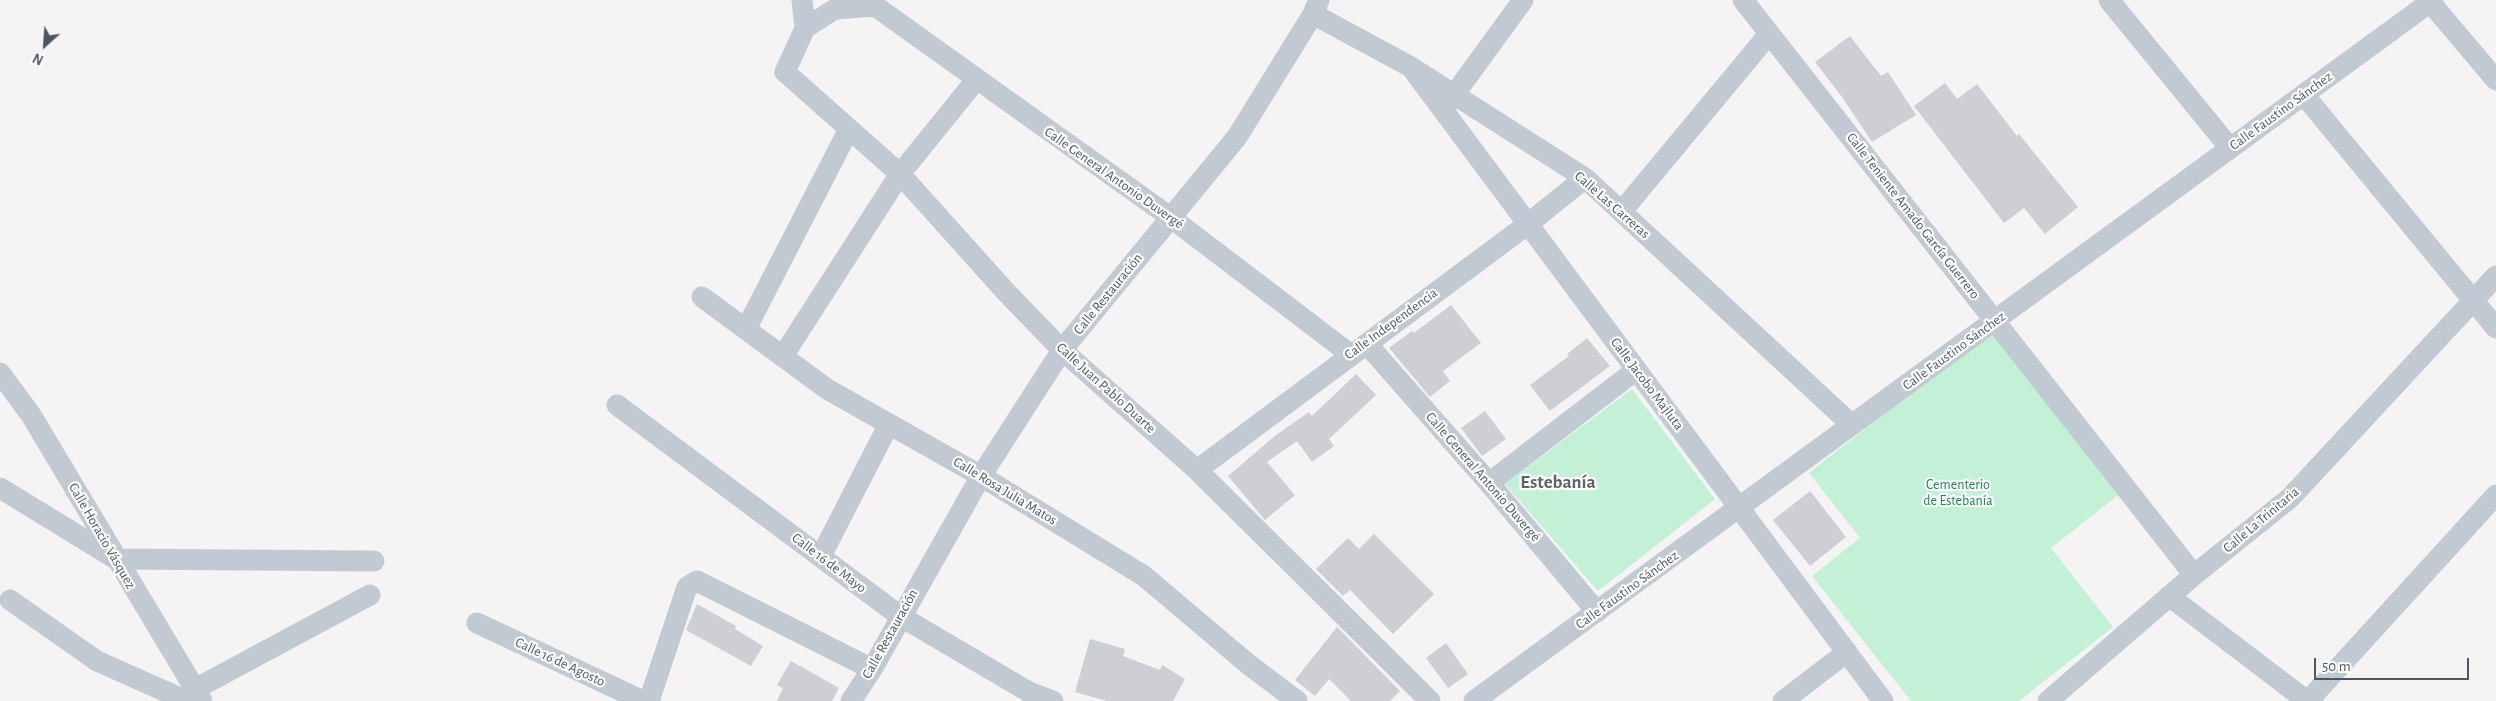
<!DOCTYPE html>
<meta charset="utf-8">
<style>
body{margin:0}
#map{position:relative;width:2496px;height:701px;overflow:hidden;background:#f5f3f3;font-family:"Alegreya Sans",sans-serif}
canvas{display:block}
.north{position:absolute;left:20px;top:20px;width:50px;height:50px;-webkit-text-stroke:4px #fff;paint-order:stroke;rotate:206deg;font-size:14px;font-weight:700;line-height:20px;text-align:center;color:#4a5661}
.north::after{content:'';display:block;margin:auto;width:18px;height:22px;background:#4a5661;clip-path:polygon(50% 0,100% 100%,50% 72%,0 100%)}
.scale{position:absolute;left:2314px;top:658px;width:155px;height:22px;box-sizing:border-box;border:2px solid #4a5661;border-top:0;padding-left:6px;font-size:15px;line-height:18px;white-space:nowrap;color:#4a5661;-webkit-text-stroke:4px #fff;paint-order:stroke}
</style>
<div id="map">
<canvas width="2496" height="701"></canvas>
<div class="north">N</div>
<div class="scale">50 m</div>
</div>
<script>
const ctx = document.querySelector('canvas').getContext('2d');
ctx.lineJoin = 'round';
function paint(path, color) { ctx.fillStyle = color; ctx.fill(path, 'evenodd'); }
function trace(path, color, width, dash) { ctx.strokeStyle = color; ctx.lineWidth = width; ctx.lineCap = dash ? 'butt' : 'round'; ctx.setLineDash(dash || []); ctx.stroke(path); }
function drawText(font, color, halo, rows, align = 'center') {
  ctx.font = font + ' "Alegreya Sans",sans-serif'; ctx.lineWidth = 4.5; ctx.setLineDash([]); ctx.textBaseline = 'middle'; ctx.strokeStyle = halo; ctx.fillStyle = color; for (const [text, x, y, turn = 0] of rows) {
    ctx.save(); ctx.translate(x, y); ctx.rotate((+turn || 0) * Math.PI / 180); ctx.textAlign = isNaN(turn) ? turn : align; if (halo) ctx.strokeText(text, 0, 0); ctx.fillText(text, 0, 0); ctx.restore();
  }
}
paint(new Path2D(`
 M 1992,329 L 2122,492 L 2051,548 L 2113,627 L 2019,701 L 1911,701 L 1812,576 L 1860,538 L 1809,473 Z
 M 1632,389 L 1715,499 L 1598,591 L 1505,484 Z`), '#c3f1d5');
paint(new Path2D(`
 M 1850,36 L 1881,76 L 1888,72 L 1916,115 L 1872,142 L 1842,97 L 1815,62 Z
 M 1945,83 L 1957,99 L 1977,84 L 2017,136 L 2019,134 L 2078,207 L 2045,234 L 2024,208 L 2004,223 L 1914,106 Z
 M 1451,305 L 1481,343 L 1443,371 L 1450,381 L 1430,397 L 1389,348 L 1412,331 L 1414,333 Z
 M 1587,338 L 1610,366 L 1550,411 L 1530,385 L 1569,356 L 1567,354 Z
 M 1356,374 L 1376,395 L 1329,439 L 1334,446 L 1312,462 L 1297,441 L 1267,462 L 1295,495 L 1265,520 L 1228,476 L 1276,435 L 1309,412 L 1312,416 Z
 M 1485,411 L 1506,439 L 1482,456 L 1461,428 Z
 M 1810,491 L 1846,537 L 1810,566 L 1773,520 Z
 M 1374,534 L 1434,594 L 1393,634 L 1350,590 L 1343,596 L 1316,569 L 1348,538 L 1359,549 Z
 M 697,604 L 736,626 L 735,629 L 763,646 L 751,666 L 686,630 Z
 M 1337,627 L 1400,691 L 1390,701 L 1351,701 L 1329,679 L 1315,696 L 1295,680 Z
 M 1090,639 L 1125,649 L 1123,656 L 1160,670 L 1162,665 L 1185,679 L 1173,701 L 1107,701 L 1075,692 Z
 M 1446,643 L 1468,674 L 1448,688 L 1426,658 Z
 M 791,661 L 839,688 L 832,701 L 777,701 L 783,688 L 777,685 Z`), '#cdcfd5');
trace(new Path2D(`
 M 802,0 L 805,28
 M 1743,0 L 2194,575
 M 2109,0 L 2230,148
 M 2430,2 L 2496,80
 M 1313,14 L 1411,67 L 1585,178 L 1852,425
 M 1411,67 L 1883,701
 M 2304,95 L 2496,328
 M 1446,106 L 1523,0
 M 1622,211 L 1769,34
 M 702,297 L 827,389 L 981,476 L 1144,576 L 1248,664 L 1297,701
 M 746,329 L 849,129
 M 1367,344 L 1489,483 L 1597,612
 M 1350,354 L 1170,217 L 875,6 L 835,9 L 805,28 L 785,72 L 900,174 L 1006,292 L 1062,350 L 1197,470 L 1430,701
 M 783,356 L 900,174 L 976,80
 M 0,373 L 31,415 L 202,701
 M 617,405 L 900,616 L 1029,692 L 1053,701
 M 1197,470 L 1528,224 L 1585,178
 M 1489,483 L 1636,370
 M 0,488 L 116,559 L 374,561
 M 821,556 L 889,424
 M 2169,596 L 2307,701
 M 10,600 L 97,661 L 187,701
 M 477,623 L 643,701
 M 195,689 L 370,595
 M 649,701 L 687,587 L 697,581 L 872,669
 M 851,701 L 872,669 L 981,476 L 1062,350 L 1237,137 L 1313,14 L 1319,0
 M 1474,701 L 2433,0
 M 1783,701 L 1847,652
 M 2048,701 L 2194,575 L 2290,498 L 2496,276
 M 2308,701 L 2496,495`), '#c1cad2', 21);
drawText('14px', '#4a5661', '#fff', [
 ["Calle Faustino Sánchez",2281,111,-36],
 ["Calle General Antonio Duvergé",1114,178,35],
 ["Calle Las Carreras",1612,205,41],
 ["Calle Teniente Amado García Guerrero",1913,216,52],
 ["Calle Restauración",1108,294,-51],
 ["Calle Independencia",1391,324,-36],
 ["Calle Faustino Sánchez",1954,351,-36],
 ["Calle Jacobo Majluta",1647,384,53],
 ["Calle Juan Pablo Duarte",1106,388,42],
 ["Calle General Antonio Duvergé",1483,477,49],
 ["Calle Rosa Julia Matos",1005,491,31],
 ["Calle La Trinitaria",2261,520,-40],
 ["Calle Horacio Vásquez",102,536,60],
 ["Calle 16 de Mayo",829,563,37],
 ["Calle Faustino Sánchez",1627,590,-36],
 ["Calle Restauración",890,634,-61],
 ["Calle 16 de Agosto",560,662,25]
]);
drawText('14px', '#17864f', '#fff', [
 ["Cementerio",1958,485],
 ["de Estebanía",1958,501]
]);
drawText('bold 19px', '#5f6368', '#fff', [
 ["Estebanía",1558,482]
]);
</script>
